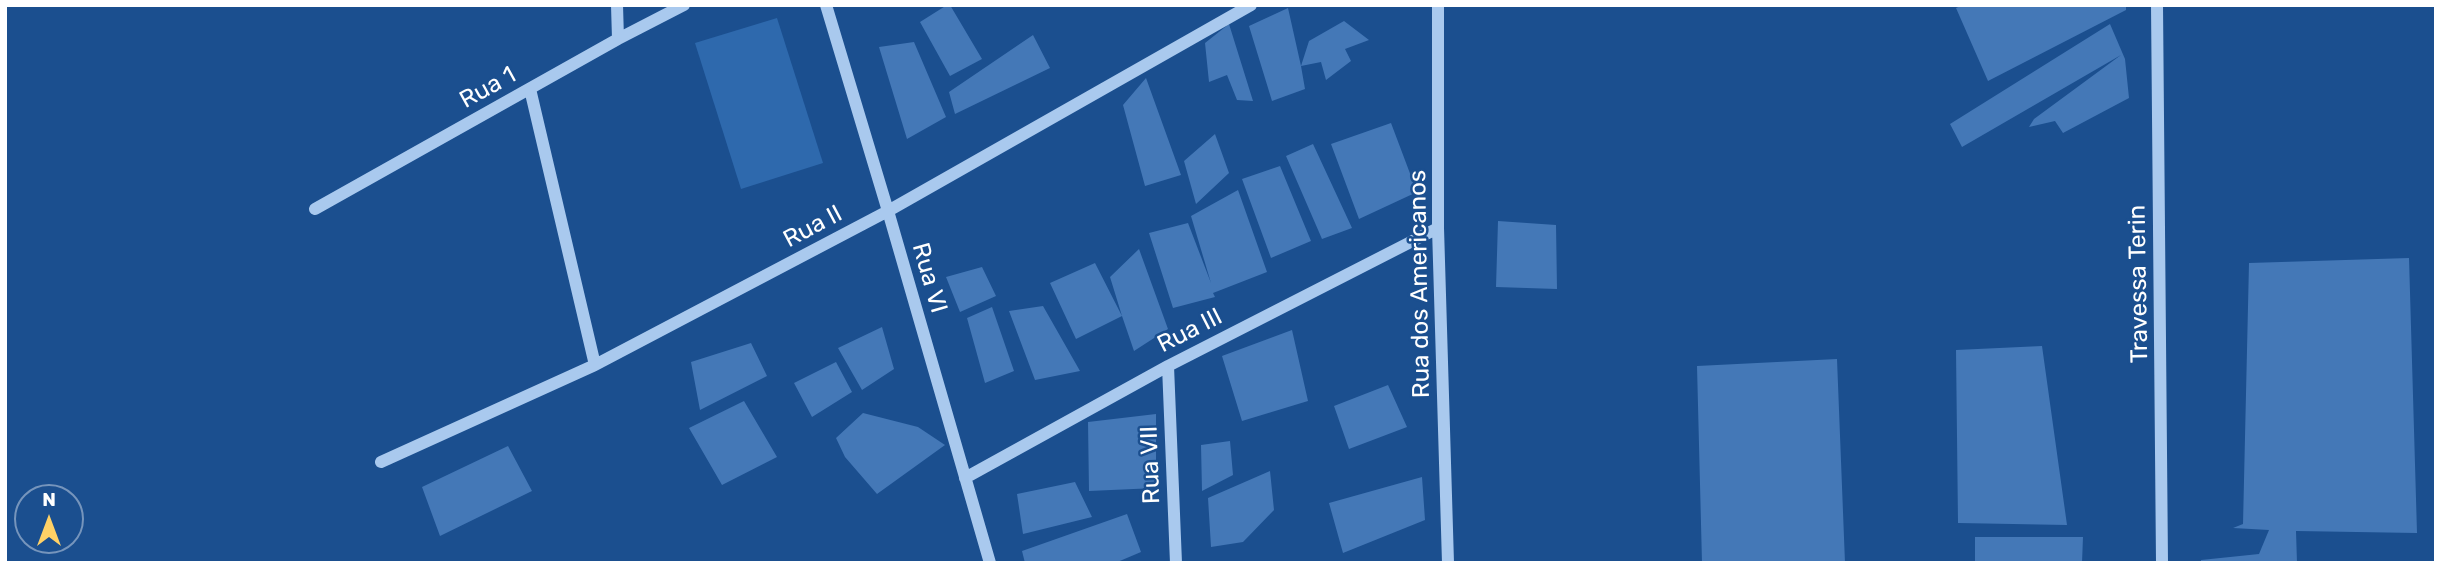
<!DOCTYPE html>
<style>
body{margin:0}
#map{position:relative;width:2441px;height:568px;overflow:hidden;background:#1b4f8f;font-family:Rubik,sans-serif}
canvas{display:block}
.frame{position:absolute;inset:0;border:7px solid #fff;pointer-events:none}
.north{position:absolute;left:14px;top:484px;width:70px;height:70px;box-sizing:border-box;background:#1b4f8f;border:2px solid #7695bc;border-radius:50%;rotate:0deg;font-size:19px;font-weight:700;line-height:28px;text-align:center;color:#fff}
.north::after{content:'';display:block;margin:auto;width:24px;height:32px;background:#ffd166;clip-path:polygon(50% 0,100% 100%,50% 72%,0 100%)}
</style>
<div id="map">
<canvas width="2441" height="568"></canvas>
<div class="frame"></div>
<div class="north">N</div>
</div>
<script>
const ctx = document.querySelector('canvas').getContext('2d');
ctx.lineJoin = 'round';
function paint(path, color) { ctx.fillStyle = color; ctx.fill(path, 'evenodd'); }
function trace(path, color, width, dash) { ctx.strokeStyle = color; ctx.lineWidth = width; ctx.lineCap = dash ? 'butt' : 'round'; ctx.setLineDash(dash || []); ctx.stroke(path); }
function drawText(font, color, halo, rows, align = 'center') {
  ctx.font = font + ' Rubik,sans-serif'; ctx.lineWidth = 5; ctx.setLineDash([]); ctx.textBaseline = 'middle'; ctx.strokeStyle = halo; ctx.fillStyle = color; for (const [text, x, y, turn = 0] of rows) {
    ctx.save(); ctx.translate(x, y); ctx.rotate((+turn || 0) * Math.PI / 180); ctx.textAlign = isNaN(turn) ? turn : align; if (halo) ctx.strokeText(text, 0, 0); ctx.fillText(text, 0, 0); ctx.restore();
  }
}
paint(new Path2D(`
 M 777,18 L 823,163 L 741,189 L 695,43 Z`), '#2e69ad');
paint(new Path2D(`
 M 947,5 L 950,5 L 982,59 L 950,76 L 920,22 Z
 M 1963,5 L 2126,5 L 2126,10 L 1988,81 L 1956,8 Z
 M 1288,8 L 1301,66 L 1309,41 L 1344,21 L 1369,40 L 1345,49 L 1351,61 L 1326,80 L 1321,62 L 1301,66 L 1305,89 L 1272,101 L 1249,26 Z
 M 1229,24 L 1253,101 L 1237,100 L 1227,75 L 1209,82 L 1205,43 Z
 M 2110,24 L 2125,59 L 2129,98 L 2063,133 L 2055,121 L 2029,127 L 2034,119 L 2121,55 L 1962,147 L 1950,124 Z
 M 1033,35 L 1050,68 L 955,114 L 949,92 Z
 M 914,42 L 946,117 L 907,139 L 879,47 Z
 M 1146,78 L 1181,175 L 1145,186 L 1123,105 Z
 M 1391,123 L 1417,192 L 1359,219 L 1331,144 Z
 M 1215,134 L 1229,173 L 1196,204 L 1184,161 Z
 M 1313,144 L 1352,228 L 1322,239 L 1286,156 Z
 M 1280,166 L 1311,241 L 1271,258 L 1242,179 Z
 M 1238,190 L 1267,272 L 1213,293 L 1215,297 L 1173,308 L 1149,233 L 1188,223 L 1211,283 L 1191,216 Z
 M 1498,221 L 1556,225 L 1557,289 L 1496,287 Z
 M 1139,249 L 1168,329 L 1134,351 L 1122,316 L 1076,339 L 1050,283 L 1095,263 L 1122,316 L 1110,277 Z
 M 2409,258 L 2417,533 L 2296,531 L 2297,563 L 2201,563 L 2201,560 L 2259,554 L 2269,530 L 2233,528 L 2243,524 L 2249,263 Z
 M 982,267 L 996,296 L 960,312 L 946,277 Z
 M 1043,306 L 1080,371 L 1035,380 L 1009,311 Z
 M 992,307 L 1014,371 L 985,383 L 967,318 Z
 M 882,327 L 894,369 L 862,390 L 838,348 Z
 M 1292,330 L 1308,401 L 1242,421 L 1222,356 Z
 M 751,343 L 767,376 L 700,410 L 691,362 Z
 M 2042,346 L 2067,525 L 1958,523 L 1956,350 Z
 M 1837,359 L 1845,563 L 1702,563 L 1697,366 Z
 M 836,362 L 852,392 L 812,417 L 794,383 Z
 M 1388,385 L 1407,427 L 1349,449 L 1334,406 Z
 M 744,401 L 777,457 L 722,485 L 689,428 Z
 M 863,413 L 918,427 L 945,445 L 877,494 L 845,457 L 836,438 Z
 M 1156,414 L 1156,488 L 1089,491 L 1088,422 Z
 M 1230,441 L 1233,475 L 1202,491 L 1201,445 Z
 M 508,446 L 532,491 L 440,536 L 422,487 Z
 M 1270,471 L 1274,510 L 1243,542 L 1211,547 L 1208,498 Z
 M 1422,477 L 1425,520 L 1343,553 L 1329,503 Z
 M 1075,482 L 1092,517 L 1023,534 L 1017,494 Z
 M 1127,514 L 1141,552 L 1115,563 L 1025,563 L 1022,551 Z
 M 1975,537 L 2083,537 L 2082,563 L 1975,563 Z`), '#4478b7');
trace(new Path2D(`
 M 617,5 L 618,39
 M 826,5 L 888,211 L 990,563
 M 1438,5 L 1438,228 L 1448,563
 M 2157,5 L 2162,563
 M 530,89 L 595,365
 M 315,209 L 618,39 L 684,5
 M 1168,366 L 1176,563
 M 381,462 L 595,365 L 888,211 L 1251,5
 M 965,478 L 1168,366 L 1438,228`), '#a9c9ee', 12);
drawText('24px', '#fff', '#1b4f8f', [
 ["Rua 1",488,88,-29],
 ["Rua II",813,227,-28],
 ["Rua VI",929,278,74],
 ["Rua dos Americanos",1420,284,-91],
 ["Travessa Terin",2139,284,-91],
 ["Rua III",1190,331,-27],
 ["Rua VII",1151,465,-92]
]);
</script>
